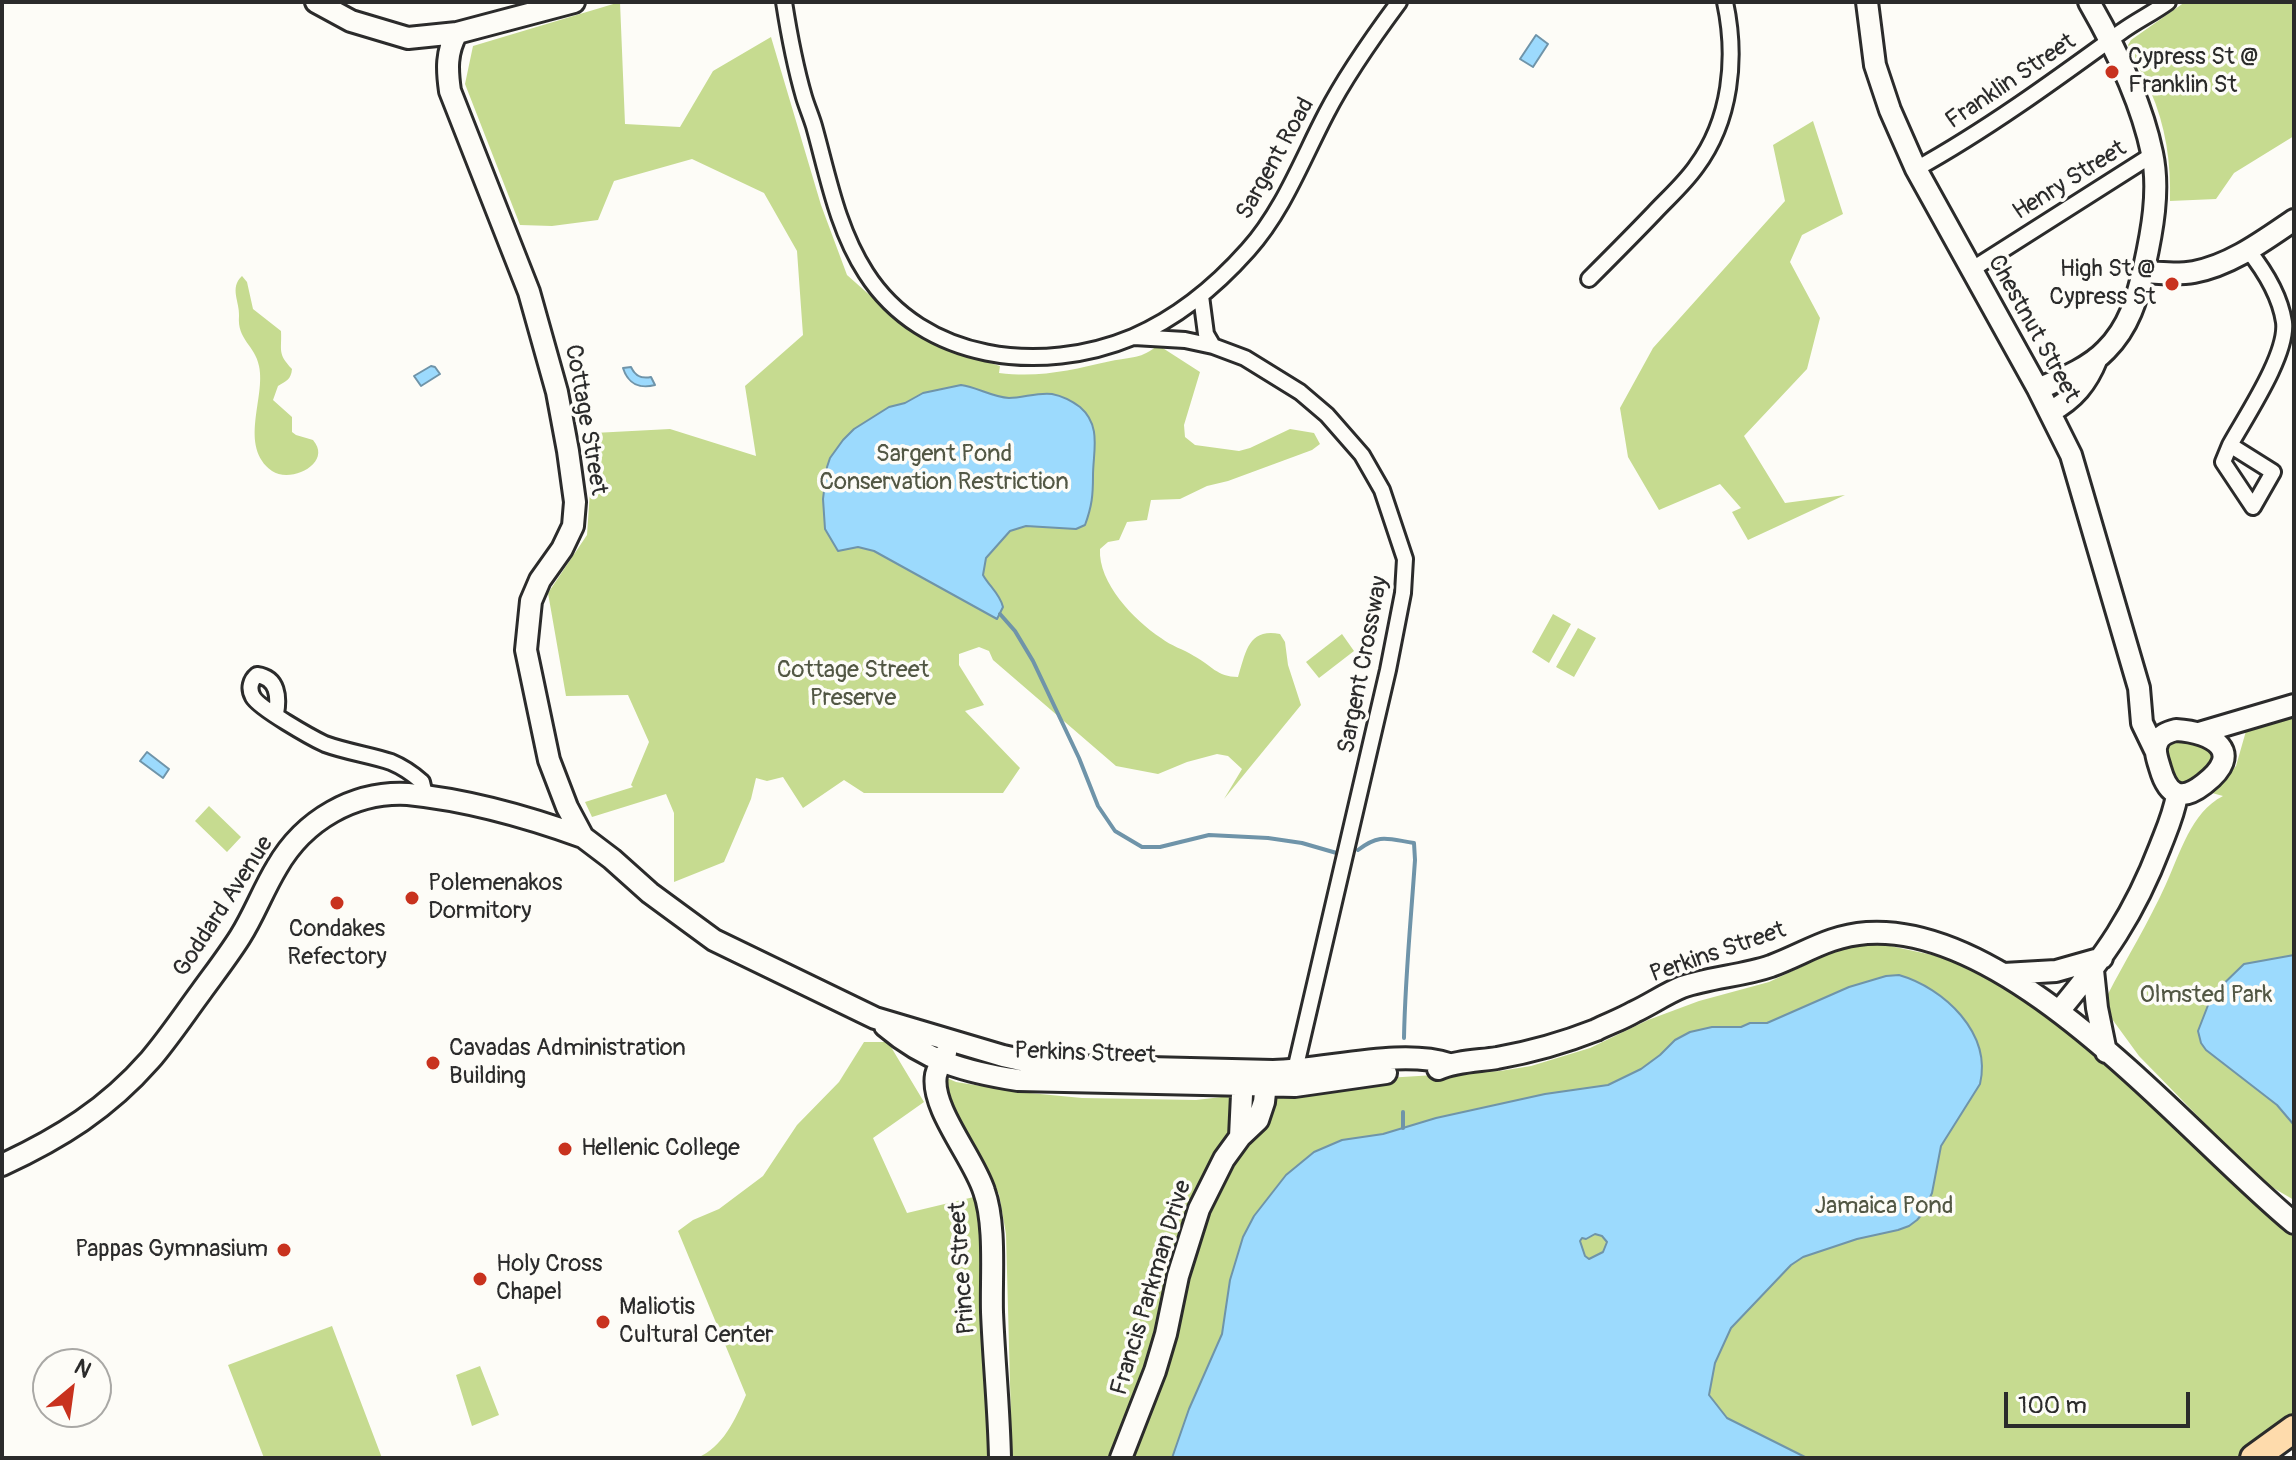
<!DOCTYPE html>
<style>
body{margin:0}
#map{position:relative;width:2296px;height:1460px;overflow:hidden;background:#fdfcf7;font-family:Pangolin,sans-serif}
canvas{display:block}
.frame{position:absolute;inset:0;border:4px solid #2b2b2b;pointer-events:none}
.north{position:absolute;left:32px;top:1348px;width:80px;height:80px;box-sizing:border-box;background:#fdfcf7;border:2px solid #a9a8a5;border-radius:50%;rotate:29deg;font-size:22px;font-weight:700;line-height:32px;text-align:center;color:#2b2b2b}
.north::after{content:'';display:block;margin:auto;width:28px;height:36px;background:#c8321e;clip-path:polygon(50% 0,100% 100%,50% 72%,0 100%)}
.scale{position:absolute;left:2004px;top:1392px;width:186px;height:36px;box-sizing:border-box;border:4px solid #2b2b2b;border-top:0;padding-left:10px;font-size:24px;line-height:28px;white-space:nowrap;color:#2b2b2b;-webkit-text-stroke:6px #fdfcf7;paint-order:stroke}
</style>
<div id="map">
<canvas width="2296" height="1460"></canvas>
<div class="frame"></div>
<div class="north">N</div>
<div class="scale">100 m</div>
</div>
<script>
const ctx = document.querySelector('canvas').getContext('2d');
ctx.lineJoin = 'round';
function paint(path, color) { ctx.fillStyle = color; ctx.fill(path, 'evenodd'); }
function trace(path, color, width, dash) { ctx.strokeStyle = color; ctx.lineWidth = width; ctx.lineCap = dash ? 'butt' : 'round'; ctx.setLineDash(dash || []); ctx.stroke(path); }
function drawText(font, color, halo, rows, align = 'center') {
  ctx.font = font + ' Pangolin,sans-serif'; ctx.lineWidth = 7; ctx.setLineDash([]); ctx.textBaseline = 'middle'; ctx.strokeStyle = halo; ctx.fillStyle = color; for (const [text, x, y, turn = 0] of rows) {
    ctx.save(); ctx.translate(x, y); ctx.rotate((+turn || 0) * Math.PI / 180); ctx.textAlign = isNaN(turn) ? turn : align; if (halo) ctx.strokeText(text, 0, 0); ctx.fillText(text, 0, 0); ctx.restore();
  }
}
paint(new Path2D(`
 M 620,2 L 625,124 L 680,127 L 713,71 L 771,37 L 821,205 L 847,275 L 900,322 L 946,350 L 1000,366 L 999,373 C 1041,378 1071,370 1111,361 C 1131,357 1142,359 1158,345 L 1200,372 L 1184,425 L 1185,437 L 1195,445 L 1239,451 L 1250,448 L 1290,429 L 1314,433 L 1320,444 L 1312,450 L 1228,481 L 1207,486 L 1180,499 L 1151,500 L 1147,520 L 1127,522 L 1119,540 L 1108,542 L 1100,549 C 1098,583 1134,620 1161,638 C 1171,646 1183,649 1194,656 C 1211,665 1217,677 1238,677 C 1246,652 1248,628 1280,634 L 1285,642 L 1288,665 L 1301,705 L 1224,799 L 1242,769 L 1228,756 L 1217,754 L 1187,762 L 1158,774 L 1116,766 L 993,660 L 989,651 L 979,647 L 959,654 L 959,665 L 984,705 L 965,711 L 1020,768 L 1003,793 L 864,793 L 844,780 L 803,808 L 783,777 L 767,781 L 756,778 L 751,799 L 724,862 L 674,882 L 674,813 L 666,794 L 592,817 L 585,802 L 633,787 L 631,785 L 649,742 L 628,695 L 566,696 L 548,593 L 587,535 L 594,433 L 670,429 L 756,456 L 745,386 L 803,335 L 797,251 L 764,193 L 692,159 L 614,181 L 598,220 L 552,226 L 520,225 L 465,84 L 473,46 Z
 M 2185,2 L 2294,2 L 2294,136 L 2234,173 L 2216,199 L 2170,201 C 2171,163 2166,126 2150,90 C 2144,75 2134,61 2128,45 L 2131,40 Z
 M 1813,121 L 1843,214 L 1802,235 L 1790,262 L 1820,318 L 1807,369 L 1744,436 L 1785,503 L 1845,495 L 1748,540 L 1732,512 L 1741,508 L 1720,484 L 1659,510 L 1628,457 L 1620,408 L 1653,348 L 1785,201 L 1773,145 Z
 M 242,276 L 247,282 L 253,309 L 281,331 C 282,351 277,353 292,369 C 291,380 286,381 278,386 L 273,400 L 292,417 L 292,432 L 296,435 L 313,440 C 333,463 291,484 272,471 C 238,446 266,398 259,366 C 255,345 237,340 239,316 C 240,302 229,288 242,276 Z
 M 1553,614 L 1571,624 L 1549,663 L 1532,652 Z
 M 1578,628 L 1596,638 L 1574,677 L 1556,667 Z
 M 1342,634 L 1354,651 L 1319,678 L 1306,662 Z
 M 2294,713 L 2294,1200 L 2270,1186 L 2221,1140 L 2139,1056 L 2112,1019 L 2107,996 C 2126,959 2149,922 2166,884 C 2180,854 2191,812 2223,796 L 2212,793 L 2236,766 L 2246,731 L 2251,727 Z
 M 2174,740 L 2205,747 L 2213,754 L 2214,763 L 2187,786 L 2178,786 L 2167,770 L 2165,745 Z
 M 209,806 L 241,837 L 227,852 L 195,821 Z
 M 1881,944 L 1951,959 L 2010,987 L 2078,1037 L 2247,1198 L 2294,1236 L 2294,1416 L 2269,1432 L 2241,1458 L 1012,1458 L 1006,1234 L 999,1194 L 965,1139 L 943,1085 L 947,1078 L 956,1082 L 1019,1092 L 1082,1098 L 1196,1100 L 1230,1096 L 1300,1094 L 1386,1078 L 1500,1071 L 1531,1066 L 1590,1048 L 1648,1020 L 1699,1001 L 1769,982 L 1835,951 L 1851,946 Z
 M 864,1042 L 888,1042 L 924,1102 L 873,1138 L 907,1213 L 978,1196 L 989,1371 L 991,1458 L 697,1458 C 723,1447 735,1420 746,1395 L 678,1231 L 693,1220 L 719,1209 L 763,1176 L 797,1125 L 839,1082 Z
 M 332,1326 L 382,1458 L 264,1458 L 228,1365 Z
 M 480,1366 L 499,1415 L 472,1426 L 456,1375 Z`), '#c6db90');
const water = new Path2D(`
 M 1536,35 L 1548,44 L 1533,67 L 1520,59 Z
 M 431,366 L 435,367 L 440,374 L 421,386 L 414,376 Z
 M 631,367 C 635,376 641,379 651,377 L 655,385 C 640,389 628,384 623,368 Z
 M 961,385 C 977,387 992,397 1009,398 C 1023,398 1038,392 1052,394 C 1062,396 1072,401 1080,407 C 1102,426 1093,451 1093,476 C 1093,495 1092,506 1085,525 L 1076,529 L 1026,526 L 1010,531 L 986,558 L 983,575 C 989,586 1000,594 1003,607 L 997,619 L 874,551 L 858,547 L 838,551 L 825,529 L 823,499 L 827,467 L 830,458 L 843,440 L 854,429 L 889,407 L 905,403 L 923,393 Z
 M 147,752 L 169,769 L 163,778 L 140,761 Z
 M 2294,955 L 2294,1125 L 2277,1105 L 2206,1050 L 2201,1043 L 2198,1031 L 2212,995 L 2244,964 Z
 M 1899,975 C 1944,988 1992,1033 1980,1084 L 1941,1146 L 1932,1193 L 1923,1213 L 1917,1220 L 1909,1226 L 1898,1230 L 1857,1239 L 1803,1257 L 1791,1265 L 1731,1328 L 1715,1363 L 1709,1395 L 1727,1418 L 1807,1458 L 1172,1458 L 1189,1409 L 1222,1334 L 1230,1280 L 1243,1237 L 1254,1216 L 1286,1175 L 1314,1152 L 1342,1140 L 1383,1134 L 1436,1118 L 1545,1094 L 1608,1085 L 1641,1069 L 1660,1055 L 1675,1040 L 1690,1032 L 1712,1027 L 1741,1027 L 1750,1023 L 1767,1023 L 1849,987 L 1886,976 ZM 1595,1234 L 1602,1236 L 1607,1242 L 1603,1252 L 1589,1259 L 1585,1256 L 1580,1241 L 1582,1238 L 1586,1239 Z`);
paint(water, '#9cdafd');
trace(water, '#6f94a9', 2);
trace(new Path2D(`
 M 1000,614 L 1015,631 L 1033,661 L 1079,758 L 1098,806 L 1115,831 L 1142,847 L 1160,847 L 1209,835 L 1268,838 L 1302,843 L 1340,854
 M 1358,850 C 1380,833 1388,839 1414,843 L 1415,860 C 1411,919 1405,979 1404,1038
 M 1403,1112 L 1403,1128`), '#6f94a9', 4);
const street = new Path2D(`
 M 784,2 C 789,34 795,66 804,97 C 807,107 811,116 814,126 C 828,176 837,228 866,273 C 923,362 1042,375 1133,337 C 1177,318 1216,286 1248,250 C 1283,211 1302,160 1326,114 C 1346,75 1373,37 1399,2
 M 1916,169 C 1988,129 2055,80 2121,32 C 2136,21 2153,13 2168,2
 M 1971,270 L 2152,155
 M 1589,279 C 1611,257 1633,235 1654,213 C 1668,198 1684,184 1696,167 C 1731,120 1737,58 1725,2
 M 1201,296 L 1206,334 L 1213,346
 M 1134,337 L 1185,340 L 1213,346 L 1245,358 L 1300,392 L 1327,415 L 1362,455 L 1382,490 L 1405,559 L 1403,593 L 1388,670 L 1295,1070
 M 2230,445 C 2246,416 2288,354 2284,322 C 2280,296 2264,270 2248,250
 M 2230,445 L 2273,472 L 2253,507 L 2223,462 Z
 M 276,714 C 279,697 278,678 257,675 C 251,680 248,688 253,697 C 259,708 312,738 325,744 C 347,752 370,755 391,762 C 403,767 413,774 422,782 L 425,795`);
const secondary = new Path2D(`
 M 316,2 L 351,21 L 408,38 L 457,33 L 574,2
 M 1867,2 L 1875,65 L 1890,110 L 1916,169 L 2038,389 L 2071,455 L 2139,688 L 2142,723 L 2156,752
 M 457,33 C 446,52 447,70 450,91 L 529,292 L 557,392 L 568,451 L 575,502 L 573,526 L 562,549 L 540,580 L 531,601 L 526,650 L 549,760 L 567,807 L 583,837 L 612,859 L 650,893 L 714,940 L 875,1018 L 1003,1056 L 1039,1064 L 1066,1066 L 1273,1071 C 1326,1070 1401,1048 1449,1064
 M 2143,272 C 2160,273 2177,275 2194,272 C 2231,265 2263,241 2294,220
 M 2038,389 C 2061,379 2089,368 2106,350 C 2129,327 2137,299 2144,268 C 2152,232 2160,190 2152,153 C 2141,100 2116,49 2089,2
 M 2050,412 C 2074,399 2087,383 2097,358
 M 2176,730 C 2213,732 2246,752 2204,784 C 2181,802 2168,796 2160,768 C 2158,761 2154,751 2157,744 C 2159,735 2168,732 2176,730 Z
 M 2199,733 L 2294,705
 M 2093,970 L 2097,1008 L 2106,1052
 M 2004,974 L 2056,971 L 2102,958
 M 2059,1011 C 2105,956 2134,915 2160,847 C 2167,829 2174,814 2177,795
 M 885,1026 C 926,1061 965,1072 1018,1080 L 1295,1086 L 1386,1073
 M 946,1053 C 942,1060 938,1067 936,1075 C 930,1108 974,1158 984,1191 C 996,1225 991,1276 992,1312 C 994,1361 999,1409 1000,1458
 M 1438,1069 C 1456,1061 1477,1061 1497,1058 C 1531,1052 1563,1043 1596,1030 C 1608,1024 1622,1019 1634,1012 C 1651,1004 1665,994 1682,987 C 1711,977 1742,976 1771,966 C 1806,953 1828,936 1867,933 C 2015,923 2187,1135 2294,1223
 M 1240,1137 L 1243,1073
 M 2,1165 C 60,1138 107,1109 150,1060 C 168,1039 184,1015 201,992 C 214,974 228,956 240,937 C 254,915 263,890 277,867 C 304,820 354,791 408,794 C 467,800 528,817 583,837
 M 1121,1458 L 1155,1371 L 1166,1334 L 1178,1276 L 1199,1209 L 1224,1159 L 1240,1137 L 1258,1120 L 1264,1102 L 1267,1074`);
const highway = new Path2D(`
 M 2254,1458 L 2294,1429`);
trace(street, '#2b2b2b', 20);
trace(secondary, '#2b2b2b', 26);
trace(highway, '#2b2b2b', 32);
trace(street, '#fdfcf7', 14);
trace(secondary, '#fdfcf7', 20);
trace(highway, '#fedbac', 26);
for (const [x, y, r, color] of [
 [2112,72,8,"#c8321e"],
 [2172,284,8,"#c8321e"],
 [412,898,8,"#c8321e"],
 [337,903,8,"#c8321e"],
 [433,1063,8,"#c8321e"],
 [565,1149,8,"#c8321e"],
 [284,1250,8,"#c8321e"],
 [480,1279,8,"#c8321e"],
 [603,1322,8,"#c8321e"]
]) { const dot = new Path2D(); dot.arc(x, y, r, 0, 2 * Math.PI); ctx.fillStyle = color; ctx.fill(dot); trace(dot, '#fdfcf7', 3); }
drawText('24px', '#2b2b2b', '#fdfcf7', [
 ["Cypress St @",2128,58],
 ["Franklin St",2128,86],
 ["High St @",2156,270,"right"],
 ["Cypress St",2156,298,"right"],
 ["Polemenakos",428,884],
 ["Dormitory",428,912],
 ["Condakes",337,930,"center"],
 ["Refectory",337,958,"center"],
 ["Cavadas Administration",449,1049],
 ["Building",449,1077],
 ["Hellenic College",581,1149],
 ["Pappas Gymnasium",268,1250,"right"],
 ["Holy Cross",496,1265],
 ["Chapel",496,1293],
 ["Maliotis",619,1308],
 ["Cultural Center",619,1336]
], 'left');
drawText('24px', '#2b2b2b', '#fdfcf7', [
 ["Franklin Street",2011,82,-34],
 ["Sargent Road",1276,159,-61],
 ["Henry Street",2070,181,-32],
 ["Chestnut Street",2033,329,61],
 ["Cottage Street",585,420,80],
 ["Sargent Crossway",1364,665,-79],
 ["Goddard Avenue",224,907,-57],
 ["Perkins Street",1718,953,-19],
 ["Perkins Street",1085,1054,2],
 ["Prince Street",963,1268,-94],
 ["Francis Parkman Drive",1152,1288,-73]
]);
drawText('24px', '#525744', '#fdfcf7', [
 ["Sargent Pond",944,455],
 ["Conservation Restriction",944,483],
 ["Cottage Street",853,671],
 ["Preserve",853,699],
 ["Olmsted Park",2206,996],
 ["Jamaica Pond",1884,1207]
]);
</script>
